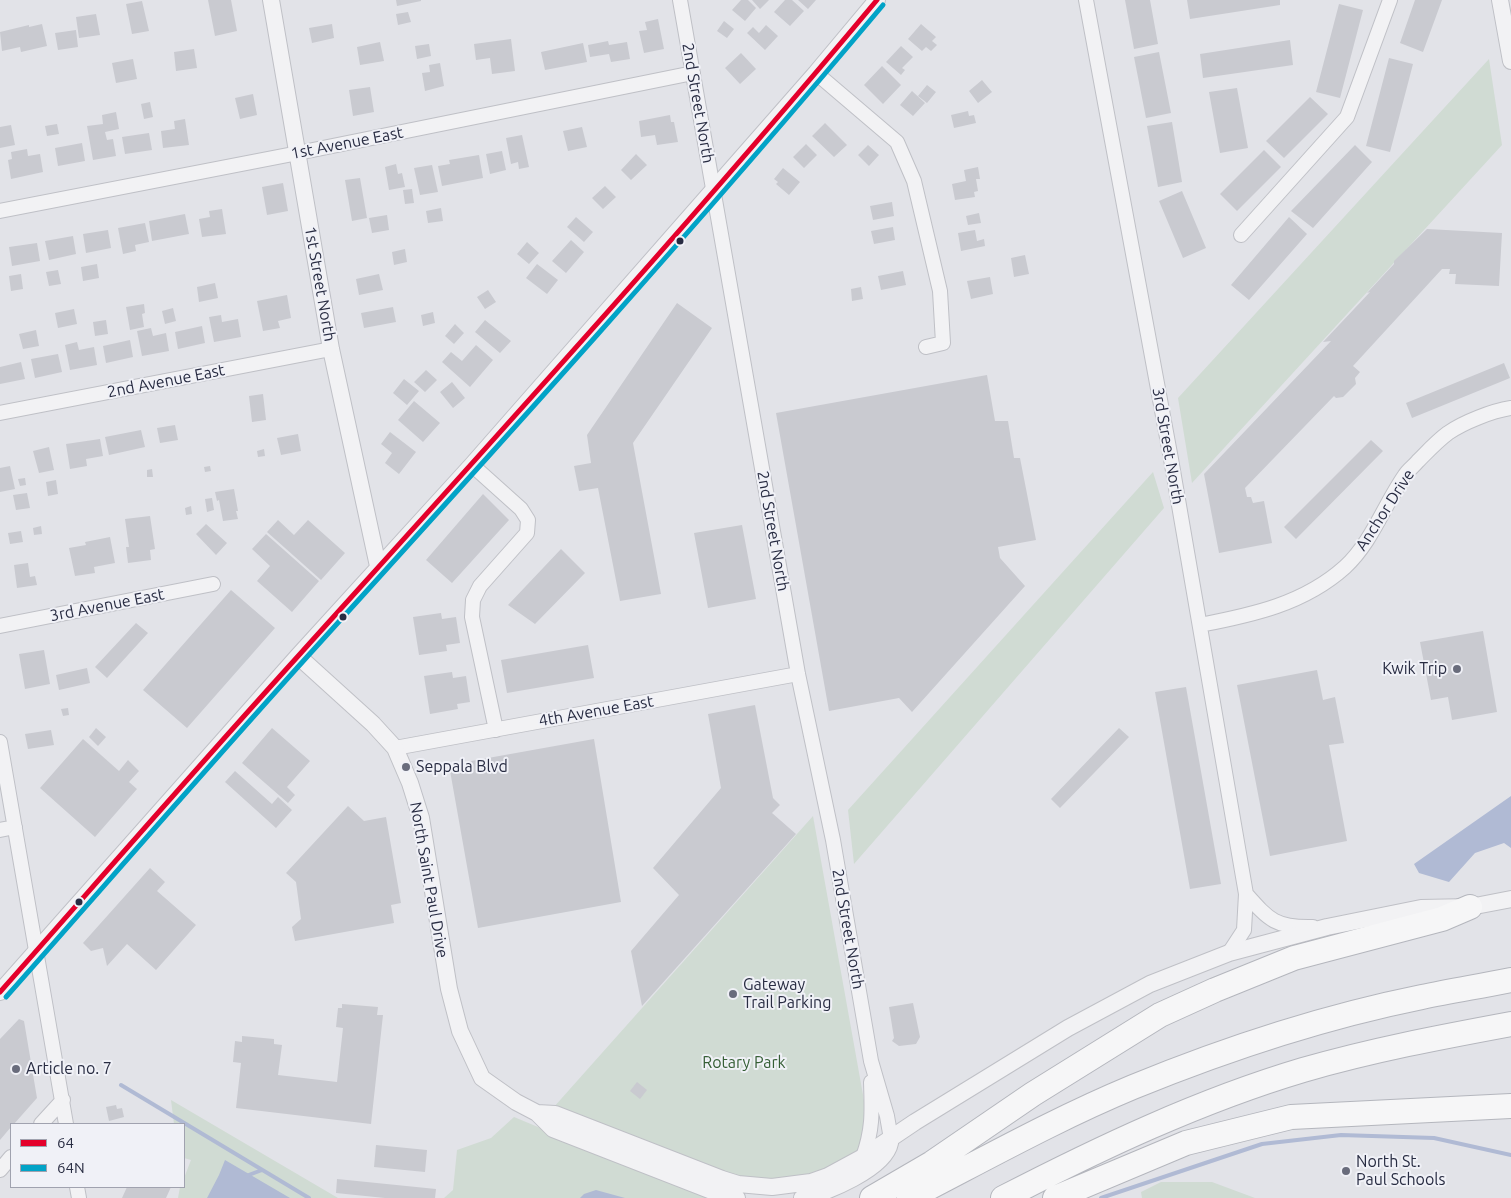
<!DOCTYPE html>
<style>
body{margin:0}
#map{position:relative;width:1511px;height:1198px;overflow:hidden;background:#e2e3e8;font-family:Ubuntu,sans-serif}
canvas{display:block}
.legend{position:absolute;left:10px;top:1123px;width:175px;height:65px;box-sizing:border-box;background:#f0f1f7;border:1px solid #a0a2af;margin:0;padding:6px 9px;list-style:none;font-size:15px;color:#282c42}
.legend li{display:flex;align-items:center;gap:10px;height:25px}
.legend b{width:25px;border:1px solid #a0a2af}
</style>
<div id="map">
<canvas width="1511" height="1198"></canvas>
<ul class="legend">
<li><b style="height:6px;background:#e4002b"></b>64</li>
<li><b style="height:6px;background:#02a3c7"></b>64N</li>
</ul>
</div>
<script>
const ctx = document.querySelector('canvas').getContext('2d');
ctx.lineJoin = 'round';
function paint(path, color) { ctx.fillStyle = color; ctx.fill(path, 'evenodd'); }
function trace(path, color, width, dash) { ctx.strokeStyle = color; ctx.lineWidth = width; ctx.lineCap = dash ? 'butt' : 'round'; ctx.setLineDash(dash || []); ctx.stroke(path); }
function drawText(font, color, halo, rows, align = 'center') {
  ctx.font = font + ' Ubuntu,sans-serif'; ctx.lineWidth = 4; ctx.setLineDash([]); ctx.textBaseline = 'middle'; ctx.strokeStyle = halo; ctx.fillStyle = color; for (const [text, x, y, turn = 0] of rows) {
    ctx.save(); ctx.translate(x, y); ctx.rotate((+turn || 0) * Math.PI / 180); ctx.textAlign = isNaN(turn) ? turn : align; if (halo) ctx.strokeText(text, 0, 0); ctx.fillText(text, 0, 0); ctx.restore();
  }
}
paint(new Path2D(`
 M 1489,59 L 1502,145 L 1192,483 L 1178,398 Z
 M 1153,472 L 1164,508 L 854,864 L 848,810 Z
 M 813,816 L 865,1106 L 865,1133 L 859,1148 L 850,1158 L 819,1173 L 773,1182 L 729,1175 L 553,1108 Z
 M 171,1100 L 338,1198 L 178,1198 L 180,1187 L 184,1187 L 184,1178 L 191,1160 L 184,1158 L 184,1124 L 174,1124 Z
 M 514,1117 L 615,1159 L 718,1198 L 444,1198 L 453,1190 L 457,1150 L 491,1138 Z
 M 1161,1182 L 1212,1182 L 1255,1198 L 1142,1198 L 1141,1192 Z`), '#d0dbd3');
paint(new Path2D(`
 M 1511,796 L 1511,848 L 1504,843 L 1475,853 L 1449,882 L 1419,873 L 1414,864 Z
 M 225,1160 L 290,1198 L 207,1198 L 219,1175 Z
 M 596,1190 L 625,1198 L 580,1198 L 584,1194 Z`), '#b0bad4');
trace(new Path2D(`
 M 121,1085 L 309,1198
 M 246,1176 L 262,1170
 M 1101,1198 L 1262,1144 L 1341,1135 L 1434,1138 L 1511,1155`), '#b0bad4', 4);
paint(new Path2D(`
 M 208,0 L 231,0 L 237,31 L 215,36 Z
 M 396,0 L 421,0 L 421,1 L 397,6 Z
 M 741,0 L 748,0 L 756,8 L 745,21 L 732,10 Z
 M 752,0 L 769,0 L 760,9 Z
 M 785,0 L 792,0 L 804,11 L 790,26 L 774,12 Z
 M 798,0 L 816,0 L 808,9 Z
 M 1125,0 L 1150,0 L 1158,44 L 1134,49 Z
 M 1187,0 L 1280,0 L 1280,5 L 1190,19 Z
 M 1415,0 L 1442,0 L 1423,52 L 1400,43 Z
 M 142,1 L 149,31 L 132,34 L 126,4 Z
 M 1339,4 L 1363,10 L 1340,98 L 1316,92 Z
 M 408,12 L 411,22 L 398,25 L 396,14 Z
 M 96,14 L 100,35 L 79,38 L 76,17 Z
 M 658,19 L 664,49 L 644,53 L 639,31 L 647,30 L 645,22 Z
 M 724,21 L 734,29 L 727,38 L 717,31 Z
 M 42,24 L 47,46 L 21,52 L 20,47 L 2,51 L 0,32 L 29,25 L 29,27 Z
 M 332,24 L 334,38 L 312,43 L 309,28 Z
 M 921,24 L 936,37 L 932,41 L 937,45 L 931,51 L 926,47 L 922,51 L 908,39 Z
 M 766,25 L 778,36 L 765,50 L 747,33 L 753,27 L 759,33 Z
 M 76,30 L 78,47 L 58,50 L 55,33 Z
 M 511,39 L 515,71 L 492,74 L 490,58 L 476,60 L 474,44 Z
 M 1290,40 L 1293,65 L 1203,78 L 1200,54 Z
 M 608,41 L 609,45 L 627,42 L 630,59 L 611,62 L 609,54 L 590,57 L 588,45 Z
 M 380,42 L 384,61 L 360,65 L 357,47 Z
 M 583,43 L 587,62 L 545,70 L 541,52 Z
 M 429,44 L 431,56 L 417,59 L 415,46 Z
 M 901,46 L 913,57 L 902,68 L 905,70 L 901,75 L 886,62 Z
 M 194,49 L 197,68 L 176,71 L 174,52 Z
 M 1159,52 L 1171,113 L 1146,118 L 1134,57 Z
 M 741,53 L 756,69 L 740,84 L 725,68 Z
 M 1389,58 L 1413,64 L 1390,152 L 1366,146 Z
 M 133,59 L 137,79 L 116,83 L 112,63 Z
 M 440,63 L 444,86 L 425,91 L 422,73 L 430,72 L 429,65 Z
 M 882,66 L 901,85 L 883,104 L 864,85 Z
 M 982,80 L 992,92 L 978,103 L 969,91 Z
 M 927,85 L 936,92 L 927,103 L 918,96 Z
 M 370,87 L 374,112 L 353,116 L 349,90 Z
 M 1237,88 L 1248,148 L 1220,153 L 1209,92 Z
 M 912,91 L 925,103 L 913,116 L 900,105 Z
 M 253,94 L 257,115 L 240,119 L 235,98 Z
 M 1310,97 L 1328,114 L 1284,158 L 1266,141 Z
 M 150,102 L 153,117 L 144,119 L 141,104 Z
 M 968,111 L 969,116 L 974,115 L 976,123 L 954,128 L 951,115 Z
 M 116,112 L 119,129 L 105,132 L 107,140 L 113,139 L 116,156 L 93,160 L 87,126 L 103,124 L 102,115 Z
 M 670,115 L 671,122 L 674,122 L 678,142 L 657,145 L 655,135 L 641,137 L 639,121 Z
 M 185,119 L 189,145 L 163,148 L 161,131 L 175,129 L 174,121 Z
 M 1172,122 L 1182,182 L 1158,187 L 1147,126 Z
 M 825,123 L 847,145 L 834,157 L 812,136 Z
 M 57,124 L 59,134 L 47,136 L 45,126 Z
 M 11,125 L 15,145 L 0,148 L 0,127 Z
 M 582,127 L 587,147 L 568,151 L 563,131 Z
 M 149,133 L 152,150 L 125,154 L 122,137 Z
 M 522,135 L 529,167 L 519,169 L 518,162 L 511,164 L 506,138 Z
 M 82,143 L 85,161 L 58,166 L 55,148 Z
 M 806,144 L 817,155 L 804,168 L 793,157 Z
 M 868,145 L 879,155 L 869,166 L 858,155 Z
 M 1355,145 L 1372,162 L 1313,228 L 1291,211 Z
 M 27,149 L 28,156 L 40,154 L 43,172 L 11,179 L 8,160 L 12,159 L 11,152 Z
 M 1264,150 L 1281,167 L 1237,211 L 1220,194 Z
 M 502,151 L 506,170 L 490,174 L 486,154 Z
 M 636,154 L 647,165 L 631,180 L 621,170 Z
 M 479,155 L 483,178 L 442,186 L 438,166 L 450,164 L 449,160 Z
 M 396,164 L 398,174 L 402,173 L 405,187 L 389,190 L 385,167 Z
 M 432,165 L 438,192 L 420,195 L 414,168 Z
 M 978,167 L 980,179 L 976,179 L 978,191 L 974,192 L 975,197 L 955,200 L 952,184 L 966,181 L 964,170 Z
 M 783,168 L 800,182 L 789,195 L 776,184 L 778,182 L 774,179 Z
 M 360,178 L 367,218 L 352,221 L 345,180 Z
 M 283,183 L 288,211 L 267,215 L 262,187 Z
 M 605,186 L 616,197 L 603,209 L 592,198 Z
 M 412,189 L 414,203 L 405,204 L 403,190 Z
 M 1182,191 L 1206,248 L 1183,258 L 1159,201 Z
 M 892,202 L 894,216 L 873,220 L 870,206 Z
 M 441,208 L 443,221 L 428,223 L 426,211 Z
 M 222,209 L 226,234 L 202,237 L 199,219 L 210,217 L 209,211 Z
 M 979,213 L 981,223 L 968,225 L 966,216 Z
 M 185,214 L 189,234 L 152,241 L 149,221 Z
 M 387,215 L 389,230 L 372,233 L 369,218 Z
 M 576,217 L 593,232 L 584,242 L 567,227 Z
 M 1289,217 L 1307,234 L 1249,300 L 1231,285 Z
 M 145,223 L 149,242 L 135,245 L 136,251 L 123,254 L 118,228 Z
 M 893,227 L 895,240 L 874,244 L 871,231 Z
 M 1427,229 L 1502,233 L 1499,286 L 1455,284 L 1456,274 L 1449,274 L 1450,269 L 1442,269 L 1353,366 L 1360,372 L 1355,378 L 1356,384 L 1343,397 L 1336,398 L 1334,396 L 1245,488 L 1247,497 L 1251,497 L 1253,503 L 1264,501 L 1272,543 L 1219,553 L 1204,474 L 1331,341 L 1323,342 L 1370,292 L 1367,293 L 1394,264 L 1394,261 Z
 M 108,230 L 111,248 L 86,253 L 83,234 Z
 M 975,230 L 977,241 L 984,239 L 985,246 L 961,251 L 958,233 Z
 M 73,236 L 76,254 L 49,260 L 45,241 Z
 M 571,240 L 584,252 L 566,273 L 552,261 Z
 M 527,242 L 539,253 L 529,264 L 517,254 Z
 M 37,243 L 40,261 L 12,266 L 9,247 Z
 M 405,249 L 407,262 L 394,265 L 392,252 Z
 M 1025,255 L 1029,274 L 1014,277 L 1011,258 Z
 M 97,264 L 99,278 L 83,281 L 81,267 Z
 M 537,264 L 558,280 L 547,294 L 526,278 Z
 M 58,270 L 61,284 L 49,286 L 46,272 Z
 M 903,271 L 906,285 L 881,290 L 878,276 Z
 M 21,274 L 23,289 L 11,291 L 9,276 Z
 M 379,274 L 383,290 L 359,295 L 356,279 Z
 M 990,277 L 993,294 L 971,299 L 967,281 Z
 M 215,283 L 218,298 L 199,302 L 197,287 Z
 M 861,287 L 863,299 L 852,301 L 851,289 Z
 M 488,290 L 496,302 L 485,309 L 477,297 Z
 M 287,295 L 291,318 L 278,321 L 280,328 L 263,331 L 257,301 Z
 M 677,303 L 712,328 L 633,443 L 661,594 L 620,601 L 598,488 L 579,491 L 574,466 L 591,463 L 587,435 Z
 M 144,304 L 145,313 L 142,314 L 144,327 L 130,330 L 126,307 Z
 M 393,307 L 396,322 L 364,328 L 361,313 Z
 M 173,308 L 176,321 L 165,324 L 162,311 Z
 M 74,309 L 77,324 L 58,328 L 55,313 Z
 M 433,312 L 435,323 L 423,326 L 421,315 Z
 M 221,315 L 222,322 L 238,319 L 241,337 L 214,342 L 209,317 Z
 M 106,320 L 108,334 L 95,336 L 93,322 Z
 M 485,320 L 511,341 L 500,353 L 475,332 Z
 M 455,324 L 464,333 L 454,344 L 445,336 Z
 M 202,326 L 205,343 L 178,349 L 175,332 Z
 M 151,328 L 153,336 L 166,333 L 169,351 L 142,356 L 137,331 Z
 M 36,330 L 39,346 L 23,349 L 19,334 Z
 M 130,340 L 133,357 L 106,363 L 103,346 Z
 M 77,342 L 79,350 L 94,347 L 97,365 L 70,370 L 65,345 Z
 M 476,345 L 493,360 L 470,387 L 442,362 L 451,352 L 462,361 Z
 M 58,354 L 62,372 L 35,378 L 31,359 Z
 M 21,362 L 25,379 L 0,384 L 0,367 Z
 M 1504,363 L 1510,378 L 1412,418 L 1406,403 Z
 M 426,370 L 437,380 L 425,392 L 414,382 Z
 M 987,375 L 995,421 L 1008,421 L 1014,458 L 1020,458 L 1036,540 L 998,547 L 1000,558 L 1025,586 L 912,712 L 899,698 L 829,711 L 776,413 Z
 M 404,379 L 419,391 L 407,405 L 393,393 Z
 M 452,382 L 465,398 L 453,408 L 440,392 Z
 M 263,394 L 266,420 L 252,422 L 249,396 Z
 M 414,401 L 440,423 L 423,442 L 398,420 Z
 M 175,425 L 178,440 L 160,443 L 157,428 Z
 M 141,430 L 145,447 L 109,455 L 105,437 Z
 M 390,432 L 416,452 L 399,474 L 385,463 L 392,453 L 381,444 Z
 M 298,434 L 301,451 L 281,455 L 277,438 Z
 M 100,439 L 103,456 L 86,459 L 87,466 L 70,469 L 66,444 Z
 M 1371,440 L 1383,451 L 1296,539 L 1284,527 Z
 M 49,447 L 54,470 L 39,473 L 33,451 Z
 M 264,449 L 265,456 L 258,457 L 257,451 Z
 M 10,466 L 15,489 L 0,492 L 0,468 Z
 M 210,466 L 211,471 L 205,472 L 204,467 Z
 M 152,469 L 153,477 L 147,477 L 147,470 Z
 M 25,478 L 26,485 L 20,486 L 18,479 Z
 M 56,480 L 58,494 L 48,496 L 46,482 Z
 M 234,489 L 238,511 L 236,511 L 238,519 L 223,521 L 219,500 L 217,501 L 215,492 Z
 M 27,493 L 30,508 L 16,510 L 13,495 Z
 M 483,494 L 509,520 L 452,583 L 426,560 Z
 M 212,498 L 214,510 L 207,512 L 205,499 Z
 M 191,506 L 192,514 L 186,515 L 185,508 Z
 M 150,516 L 155,549 L 150,550 L 151,560 L 128,563 L 126,547 L 129,547 L 125,519 Z
 M 278,520 L 294,535 L 308,520 L 345,553 L 321,580 L 267,532 Z
 M 206,524 L 227,543 L 216,555 L 196,534 Z
 M 742,525 L 756,599 L 708,608 L 694,533 Z
 M 41,526 L 42,534 L 34,535 L 33,528 Z
 M 21,531 L 23,542 L 10,544 L 8,533 Z
 M 266,534 L 319,581 L 292,612 L 257,581 L 270,566 L 252,549 Z
 M 110,537 L 115,563 L 94,567 L 95,573 L 75,576 L 69,548 L 86,545 L 85,542 Z
 M 561,549 L 585,573 L 535,624 L 508,605 Z
 M 28,563 L 30,577 L 35,576 L 37,585 L 17,588 L 14,565 Z
 M 231,590 L 275,628 L 187,728 L 143,690 Z
 M 441,613 L 442,619 L 456,617 L 460,643 L 446,645 L 447,651 L 419,655 L 413,617 Z
 M 136,623 L 148,633 L 107,678 L 95,667 Z
 M 1483,631 L 1497,712 L 1452,720 L 1448,697 L 1431,700 L 1420,642 Z
 M 588,645 L 594,678 L 507,693 L 501,660 Z
 M 44,650 L 50,684 L 25,689 L 19,654 Z
 M 87,668 L 90,683 L 59,690 L 56,675 Z
 M 1317,670 L 1323,700 L 1335,697 L 1344,743 L 1329,745 L 1347,841 L 1270,856 L 1237,685 Z
 M 452,672 L 453,678 L 466,676 L 470,702 L 457,704 L 458,709 L 430,714 L 424,676 Z
 M 1186,687 L 1221,884 L 1190,889 L 1155,692 Z
 M 755,705 L 773,798 L 780,805 L 772,813 L 796,834 L 642,1006 L 631,951 L 679,895 L 653,868 L 721,788 L 708,714 Z
 M 68,708 L 69,715 L 63,716 L 61,709 Z
 M 96,728 L 106,737 L 98,746 L 89,737 Z
 M 272,728 L 310,761 L 287,787 L 295,795 L 288,803 L 242,763 Z
 M 1119,728 L 1129,737 L 1060,808 L 1051,799 Z
 M 51,730 L 54,745 L 28,749 L 25,734 Z
 M 83,739 L 119,771 L 128,760 L 139,771 L 129,782 L 137,789 L 95,837 L 40,788 Z
 M 594,739 L 621,902 L 478,928 L 449,765 Z
 M 235,771 L 272,804 L 278,797 L 292,810 L 276,828 L 225,782 Z
 M 348,806 L 364,821 L 386,817 L 401,903 L 391,905 L 394,923 L 295,941 L 292,927 L 301,919 L 296,882 L 286,873 Z
 M 150,868 L 165,882 L 157,891 L 196,925 L 156,970 L 127,944 L 107,966 L 103,948 L 91,951 L 83,943 Z
 M 913,1003 L 920,1037 L 916,1044 L 899,1046 L 892,1041 L 894,1038 L 889,1007 Z
 M 342,1004 L 378,1007 L 377,1015 L 383,1015 L 371,1124 L 236,1108 L 241,1063 L 233,1062 L 235,1041 L 242,1042 L 242,1036 L 274,1039 L 274,1044 L 282,1045 L 278,1075 L 337,1082 L 343,1028 L 336,1027 L 338,1008 L 342,1008 Z
 M 19,1019 L 24,1021 L 37,1098 L 14,1124 L 11,1124 L 11,1127 L 0,1140 L 0,1039 Z
 M 637,1082 L 647,1090 L 640,1099 L 630,1091 Z
 M 116,1105 L 117,1109 L 122,1108 L 124,1117 L 109,1121 L 106,1107 Z
 M 376,1145 L 427,1150 L 425,1172 L 374,1167 Z
 M 337,1179 L 436,1189 L 435,1198 L 385,1198 L 336,1193 Z
 M 127,1187 L 171,1187 L 166,1198 L 122,1198 Z`), '#c9cad0');
const minor = new Path2D(`
 M 680,0 L 798,674 L 833,840 L 871,1061 L 887,1116 L 891,1139
 M 1086,0 L 1171,459 L 1246,894 L 1244,930 L 1229,953
 M 816,73 L 897,142 L 914,181 L 940,291 L 943,343 L 926,347
 M 0,211 L 288,155 L 693,73
 M 1241,235 L 1347,117 L 1390,0
 M 0,413 L 331,349
 M 472,465 L 521,509 L 528,520 L 527,533 L 480,586 L 473,600 L 472,617 L 496,730
 M 1200,625 C 1252,615 1304,604 1345,567 C 1372,542 1384,505 1405,475 C 1408,470 1414,466 1418,461 C 1427,452 1437,441 1448,433 C 1464,422 1492,411 1511,408
 M 0,626 L 213,584
 M 0,742 L 66,1124
 M 395,748 L 798,674
 M 0,830 L 15,827
 M 1246,894 C 1269,920 1276,928 1313,927
 M 41,1124 L 63,1100
 M 863,1157 C 873,1129 872,1112 871,1082
 M 0,1170 L 11,1157
 M 77,1187 L 79,1198`);
const tertiary = new Path2D(`
 M 271,0 L 331,349 L 378,566
 M 1500,0 L 1511,61
 M 298,656 L 373,724 L 395,748 L 410,783 L 421,818 L 449,989 L 460,1031 L 482,1078 L 516,1102 L 537,1113 L 553,1129 L 717,1193 L 737,1198
 M 0,992 L 298,656 L 472,465 L 816,73 L 877,0
 M 537,1113 L 555,1114 L 722,1179 L 738,1184 L 772,1187 L 811,1182 L 828,1176 L 863,1157 L 915,1122 L 1068,1028 L 1150,984 L 1229,953 L 1327,927 L 1421,908 L 1470,907 L 1511,899
 M 802,1198 C 826,1193 885,1169 890,1143`);
const motorway = new Path2D(`
 M 872,1198 L 932,1163 L 1033,1094 L 1160,1015 L 1215,990 L 1294,958 L 1442,919 L 1470,907
 M 909,1198 C 983,1160 1056,1119 1133,1087 C 1226,1049 1323,1017 1422,997 C 1451,991 1481,986 1511,980
 M 1003,1198 C 1100,1148 1199,1101 1303,1070 C 1372,1050 1441,1037 1511,1024
 M 1055,1198 L 1186,1143 L 1291,1117 L 1511,1106`);
trace(minor, '#bfc0c6', 16);
trace(tertiary, '#bfc0c6', 18);
trace(motorway, '#b4b6bd', 26);
trace(minor, '#f2f2f4', 14);
trace(tertiary, '#f2f2f4', 16);
trace(motorway, '#f6f6f7', 24);
trace(new Path2D(`
 M 0,992 C 100,879 199,765 300,654 C 495,438 691,223 877,0`), '#e4002b', 5);
trace(new Path2D(`
 M 6,997 C 106,884 205,770 306,658 C 501,443 696,228 883,5`), '#02a3c7', 5);
for (const [x, y, r, color] of [
 [680,241,4.5,"#282c42"],
 [343,617,4.5,"#282c42"],
 [1457,669,5,"#696c7c"],
 [406,767,5,"#696c7c"],
 [79,902,4.5,"#282c42"],
 [733,994,5,"#696c7c"],
 [16,1069,5,"#696c7c"],
 [1346,1171,5,"#696c7c"]
]) { const dot = new Path2D(); dot.arc(x, y, r, 0, 2 * Math.PI); ctx.fillStyle = color; ctx.fill(dot); trace(dot, '#f0f1f7', 2); }
drawText('16px', '#282c42', '#f0f1f7', [
 ["2nd Street North",698,103,80],
 ["1st Avenue East",347,143,-11],
 ["1st Street North",320,284,80],
 ["2nd Avenue East",166,381,-11],
 ["3rd Street North",1168,446,80],
 ["Anchor Drive",1385,510,-57],
 ["2nd Street North",773,531,80],
 ["3rd Avenue East",107,605,-11],
 ["4th Avenue East",596,711,-10],
 ["North Saint Paul Drive",429,880,80],
 ["2nd Street North",848,929,80]
]);
drawText('16px', '#282c42', '#f0f1f7', [
 ["Kwik Trip",1447,669,"right"],
 ["Seppala Blvd",416,767],
 ["Gateway",743,985],
 ["Trail Parking",743,1003],
 ["Article no. 7",26,1069],
 ["North St.",1356,1162],
 ["Paul Schools",1356,1180]
], 'left');
drawText('16px', '#355e35', '#f0f1f7', [
 ["Rotary Park",744,1063]
]);
</script>
